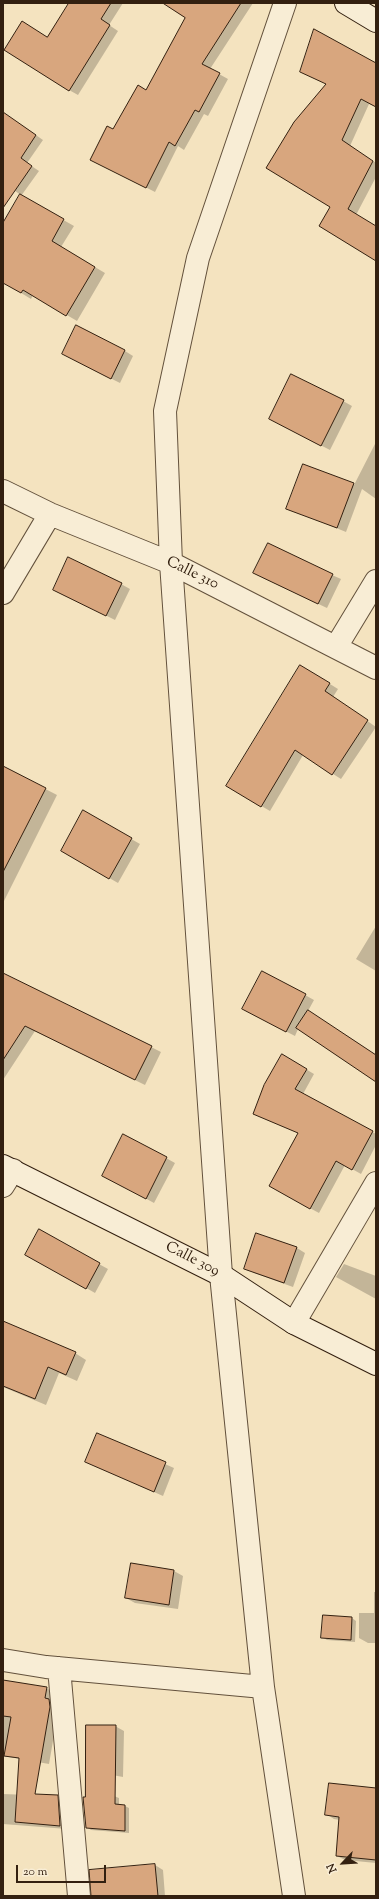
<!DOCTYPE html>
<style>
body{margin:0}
#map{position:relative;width:379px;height:1899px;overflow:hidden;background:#f4e3bf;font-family:"Sorts Mill Goudy",serif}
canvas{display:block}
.frame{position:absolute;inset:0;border:4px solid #332010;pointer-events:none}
.north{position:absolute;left:323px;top:1843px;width:40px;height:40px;-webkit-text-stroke:3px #f8edd5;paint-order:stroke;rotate:245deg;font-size:11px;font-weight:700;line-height:16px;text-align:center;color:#332010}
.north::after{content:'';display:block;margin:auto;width:14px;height:18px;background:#332010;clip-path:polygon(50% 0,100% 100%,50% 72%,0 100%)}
.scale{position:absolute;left:16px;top:1865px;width:90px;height:18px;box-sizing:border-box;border:2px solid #332010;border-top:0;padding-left:5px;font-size:12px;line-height:14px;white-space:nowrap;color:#332010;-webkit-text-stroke:3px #f8edd5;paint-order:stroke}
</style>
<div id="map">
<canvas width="379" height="1899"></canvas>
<div class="frame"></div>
<div class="north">N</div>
<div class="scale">20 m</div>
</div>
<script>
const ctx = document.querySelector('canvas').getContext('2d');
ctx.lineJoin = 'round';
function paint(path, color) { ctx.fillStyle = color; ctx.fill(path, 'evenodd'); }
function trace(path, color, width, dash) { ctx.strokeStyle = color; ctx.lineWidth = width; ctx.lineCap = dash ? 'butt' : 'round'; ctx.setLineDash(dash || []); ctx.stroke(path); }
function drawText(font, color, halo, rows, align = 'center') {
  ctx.font = font + ' "Sorts Mill Goudy",serif'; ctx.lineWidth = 3; ctx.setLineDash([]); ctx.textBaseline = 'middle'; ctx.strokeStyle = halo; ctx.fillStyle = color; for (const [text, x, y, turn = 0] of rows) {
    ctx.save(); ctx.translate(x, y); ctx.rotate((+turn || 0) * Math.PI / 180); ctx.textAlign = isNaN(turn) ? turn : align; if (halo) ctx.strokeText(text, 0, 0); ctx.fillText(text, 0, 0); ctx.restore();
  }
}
paint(new Path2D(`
 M 70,3 L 123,3 L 109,25 L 118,31 L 78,95 L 69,90 L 47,38 Z
 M 170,3 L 253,3 L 210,69 L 228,79 L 208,116 L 204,114 L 184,150 L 178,146 L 155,192 L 100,164 L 114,130 L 147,92 L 186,18 Z
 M 376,64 L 376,107 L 369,104 L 350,146 L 376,163 L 376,177 L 356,215 L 376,227 L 376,260 L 332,207 L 268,168 Z
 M 17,122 L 43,140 L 27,163 L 39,171 L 21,196 L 74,226 L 61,247 L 105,273 L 77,321 L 33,295 L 31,299 L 3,282 L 3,225 L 21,195 L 3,183 L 3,128 Z
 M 125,351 L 133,356 L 120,383 L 72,359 Z
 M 343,401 L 352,406 L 330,450 L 279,424 Z
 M 376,442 L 376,499 L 362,489 L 346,532 L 287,508 L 303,465 L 354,485 Z
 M 332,575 L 341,579 L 327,608 L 263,578 Z
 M 121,584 L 130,589 L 115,620 L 63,594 Z
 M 309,671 L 338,689 L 333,697 L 376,727 L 341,779 L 303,755 L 270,811 L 227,786 Z
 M 3,767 L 57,795 L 3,903 Z
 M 84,812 L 140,844 L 118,883 L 62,851 Z
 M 376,926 L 376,971 L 356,959 Z
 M 3,988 L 151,1047 L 161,1052 L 145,1085 L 35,1031 L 3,1080 Z
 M 305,995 L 314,1000 L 308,1011 L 376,1055 L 376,1081 L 298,1029 L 295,1036 L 252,1014 Z
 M 282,1055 L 314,1074 L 303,1094 L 376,1134 L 376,1145 L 361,1174 L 345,1165 L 319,1213 L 278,1191 L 299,1133 L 254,1114 Z
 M 166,1158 L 175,1163 L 154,1203 L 112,1180 Z
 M 39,1231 L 108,1269 L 95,1293 L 27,1254 Z
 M 297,1248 L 305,1253 L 293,1287 L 254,1273 L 245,1268 Z
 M 344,1264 L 376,1276 L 376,1299 L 336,1277 Z
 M 3,1323 L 75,1353 L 86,1360 L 77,1381 L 59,1373 L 46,1405 L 3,1387 Z
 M 97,1434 L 174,1468 L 163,1496 L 86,1462 Z
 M 131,1564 L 174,1571 L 183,1576 L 178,1609 L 135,1603 L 126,1598 Z
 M 374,1592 L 376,1592 L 376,1643 L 368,1643 L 359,1638 L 359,1613 L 374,1613 Z
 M 352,1618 L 356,1621 L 355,1642 L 327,1640 L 322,1637 Z
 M 3,1680 L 46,1688 L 55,1693 L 58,1712 L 49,1764 L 3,1756 Z
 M 115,1726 L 124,1731 L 123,1777 L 96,1772 Z
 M 376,1789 L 376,1863 L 345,1860 L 337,1856 L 340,1820 L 334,1819 L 326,1814 Z
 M 3,1794 L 57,1796 L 64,1800 L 67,1829 L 3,1824 Z
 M 114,1796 L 119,1798 L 119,1806 L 125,1806 L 129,1808 L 129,1833 L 91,1830 L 87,1827 Z
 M 155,1865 L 163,1870 L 165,1896 L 92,1896 Z`), '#0003');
const building = new Path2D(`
 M 69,3 L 111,3 L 101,19 L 110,25 L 69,91 L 4,50 L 22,21 L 47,37 Z
 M 163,3 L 241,3 L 202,64 L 220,73 L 199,112 L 195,110 L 175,146 L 169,142 L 146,188 L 90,160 L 107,126 L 113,129 L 138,85 L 146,90 L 185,18 Z
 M 314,29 L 376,63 L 376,107 L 361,99 L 342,140 L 373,161 L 348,209 L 376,226 L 376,261 L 319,226 L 330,207 L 266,168 L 294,122 L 326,84 L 300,72 Z
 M 3,112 L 36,135 L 21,158 L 32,166 L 3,208 Z
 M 20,194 L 64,219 L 52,241 L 95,267 L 66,316 L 23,290 L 21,293 L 3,283 L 3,223 Z
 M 76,325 L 125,350 L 111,379 L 62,354 Z
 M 291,374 L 344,400 L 321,446 L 269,419 Z
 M 303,464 L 354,483 L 337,528 L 286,509 Z
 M 268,543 L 333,574 L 318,604 L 253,573 Z
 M 68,557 L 122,583 L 106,616 L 53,590 Z
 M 300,665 L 330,683 L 325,691 L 368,720 L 332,775 L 295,750 L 261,807 L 226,786 Z
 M 3,766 L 46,788 L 3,872 Z
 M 83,810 L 132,838 L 109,879 L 61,851 Z
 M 262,971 L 306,994 L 286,1032 L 242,1009 Z
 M 3,973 L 152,1046 L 135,1080 L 25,1026 L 3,1060 Z
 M 308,1010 L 376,1055 L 376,1082 L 296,1028 Z
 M 282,1054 L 307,1069 L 295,1089 L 373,1131 L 352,1170 L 336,1161 L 310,1209 L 269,1186 L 298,1133 L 253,1114 L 264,1085 Z
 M 123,1134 L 167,1157 L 146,1199 L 102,1176 Z
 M 39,1229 L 100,1263 L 86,1289 L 25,1255 Z
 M 256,1233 L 297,1247 L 284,1283 L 244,1269 Z
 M 3,1321 L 76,1352 L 66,1375 L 48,1367 L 35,1399 L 3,1386 Z
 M 97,1433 L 166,1462 L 154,1492 L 85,1462 Z
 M 131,1563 L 174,1570 L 169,1605 L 125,1598 Z
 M 323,1615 L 352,1617 L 351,1640 L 321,1638 Z
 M 3,1680 L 47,1687 L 45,1698 L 49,1699 L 50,1707 L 35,1794 L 58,1795 L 60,1826 L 15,1822 L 19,1758 L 4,1756 L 11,1717 L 3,1716 Z
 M 86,1725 L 116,1725 L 115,1804 L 125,1805 L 125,1831 L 86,1828 L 83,1797 L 85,1797 Z
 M 329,1783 L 376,1788 L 376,1860 L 336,1856 L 339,1817 L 325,1815 Z
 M 155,1864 L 158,1896 L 91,1896 L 89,1870 Z`);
paint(building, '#d8a67e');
trace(building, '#332010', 1);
const street = new Path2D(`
 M 285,3 L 198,258 L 165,411 L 171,563 L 221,1275 L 263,1687 L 294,1896
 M 3,491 L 50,514 L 171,563 L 376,668
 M 3,593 L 50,514
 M 336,647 L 376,581
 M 3,1186 L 13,1170
 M 294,1323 L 376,1183
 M 3,1660 L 46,1667 L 263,1687
 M 59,1668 L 79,1896`);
const secondary = new Path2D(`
 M 346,3 L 376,21
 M 3,1166 L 221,1275 L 294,1323 L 376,1364`);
trace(street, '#63513c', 24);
trace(secondary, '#332010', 24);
trace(street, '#f8edd5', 22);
trace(secondary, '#f8edd5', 22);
drawText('15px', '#332010', '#f8edd5', [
 ["Calle 310",192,574,26],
 ["Calle 309",192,1260,27]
]);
</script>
